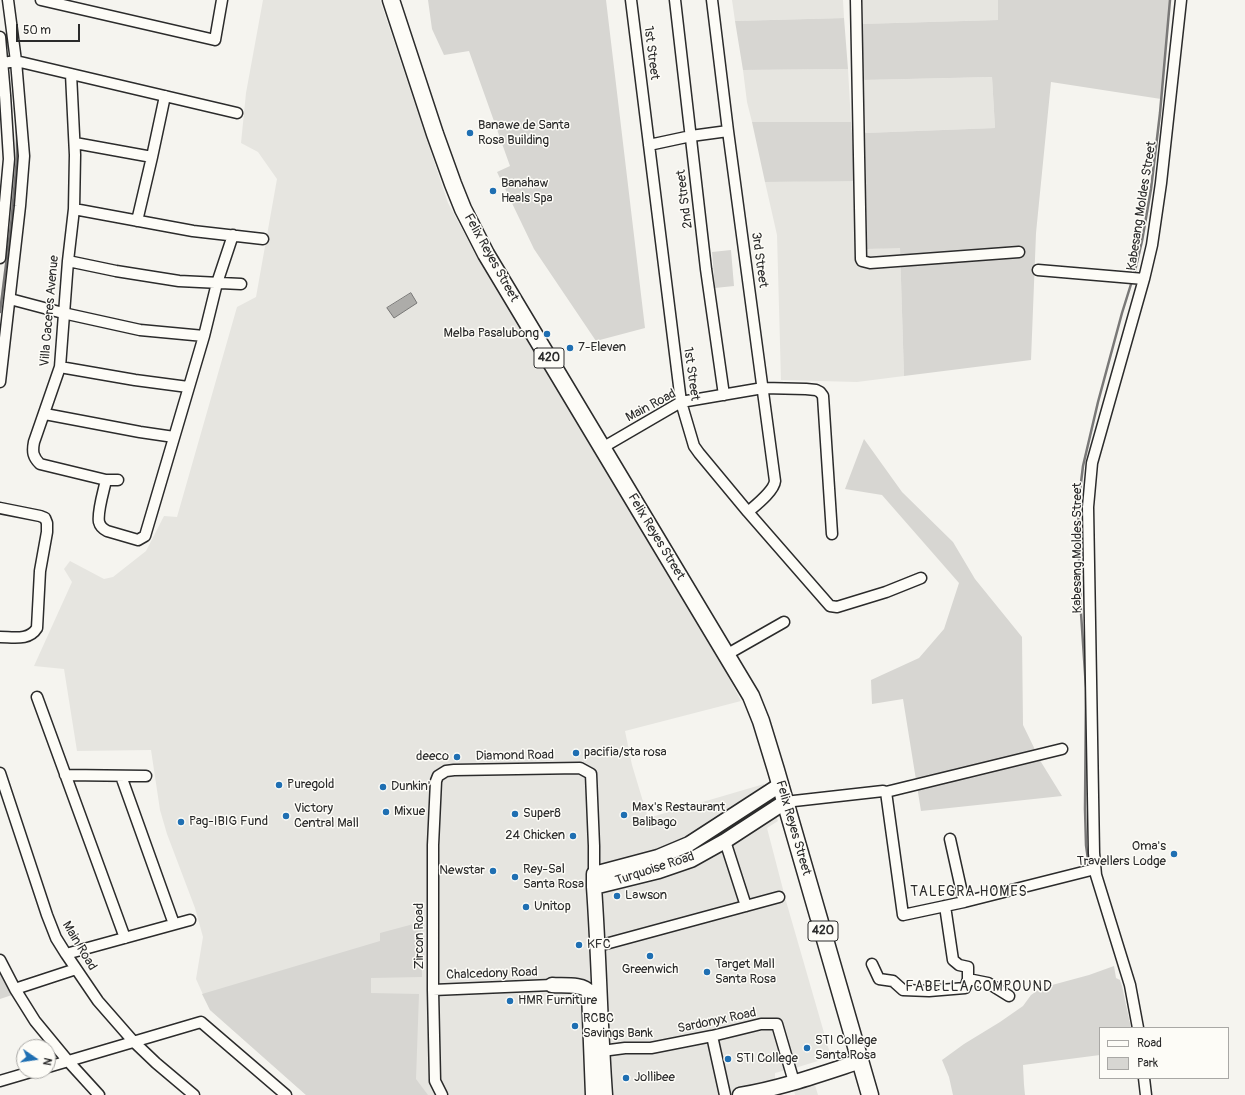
<!DOCTYPE html>
<style>
body{margin:0}
#map{position:relative;width:1245px;height:1095px;overflow:hidden;background:#f5f4ef;font-family:Pangolin,sans-serif}
canvas{display:block}
.legend{position:absolute;left:1099px;top:1027px;width:130px;height:52px;box-sizing:border-box;background:#fdfcf7;border:1px solid #a9a8a5;margin:0;padding:5px 7px;list-style:none;font-size:12px;color:#2b2b2b}
.legend li{display:flex;align-items:center;gap:8px;height:20px}
.legend b{width:20px;border:1px solid #a9a8a5}
.north{position:absolute;left:16px;top:1039px;width:40px;height:40px;box-sizing:border-box;background:#fdfcf7;border:1px solid #a9a8a5;border-radius:50%;rotate:103deg;font-size:11px;font-weight:700;line-height:16px;text-align:center;color:#2b2b2b}
.north::after{content:'';display:block;margin:auto;width:14px;height:18px;background:#1f6fb2;clip-path:polygon(50% 0,100% 100%,50% 72%,0 100%)}
.scale{position:absolute;left:16px;top:24px;width:64px;height:18px;box-sizing:border-box;border:2px solid #2b2b2b;border-top:0;padding-left:5px;font-size:12px;line-height:14px;white-space:nowrap;color:#2b2b2b;-webkit-text-stroke:3px #fdfcf7;paint-order:stroke}
</style>
<div id="map">
<canvas width="1245" height="1095"></canvas>
<ul class="legend">
<li><b style="height:5px;background:#fdfcf7"></b>Road</li>
<li><b style="height:11px;background:#d7d6d2"></b>Park</li>
</ul>
<div class="north">N</div>
<div class="scale">50 m</div>
</div>
<script>
const ctx = document.querySelector('canvas').getContext('2d');
ctx.lineJoin = 'round';
function paint(path, color) { ctx.fillStyle = color; ctx.fill(path, 'evenodd'); }
function trace(path, color, width, dash) { ctx.strokeStyle = color; ctx.lineWidth = width; ctx.lineCap = dash ? 'butt' : 'round'; ctx.setLineDash(dash || []); ctx.stroke(path); }
function drawText(font, color, halo, rows, align = 'center') {
  ctx.font = font + ' Pangolin,sans-serif'; ctx.lineWidth = 3; ctx.setLineDash([]); ctx.textBaseline = 'middle'; ctx.strokeStyle = halo; ctx.fillStyle = color; for (const [text, x, y, turn = 0] of rows) {
    ctx.save(); ctx.translate(x, y); ctx.rotate((+turn || 0) * Math.PI / 180); ctx.textAlign = isNaN(turn) ? turn : align; if (halo) ctx.strokeText(text, 0, 0); ctx.fillText(text, 0, 0); ctx.restore();
  }
}
paint(new Path2D(`
 M 263,0 L 380,0 L 448,203 L 474,251 L 619,490 L 676,589 L 706,634 L 741,701 L 625,731 L 632,765 L 648,818 L 764,784 L 778,821 L 767,828 L 786,901 L 831,1057 L 795,1068 L 799,1090 L 815,1085 L 818,1095 L 795,1095 L 790,1069 L 775,1073 L 775,1095 L 306,1095 L 210,1010 L 196,979 L 203,937 L 195,908 L 167,834 L 160,810 L 151,750 L 77,751 L 64,669 L 34,666 L 72,582 L 64,569 L 70,561 L 104,579 L 113,577 L 146,551 L 164,516 L 177,517 L 237,307 L 256,297 L 277,179 L 258,152 L 241,143 L 246,93 Z
 M 732,0 L 843,0 L 844,18 L 735,21 Z
 M 859,0 L 998,0 L 998,20 L 860,24 Z
 M 848,69 L 851,122 L 752,122 L 747,102 L 743,70 Z
 M 992,77 L 995,128 L 865,133 L 864,80 Z
 M 865,180 L 867,249 L 900,247 L 904,376 L 857,382 L 781,380 L 777,235 L 765,182 Z`), '#e6e5e0');
paint(new Path2D(`
 M 428,0 L 606,0 L 645,328 L 596,341 L 534,249 L 497,172 L 510,166 L 469,51 L 444,55 L 432,29 Z
 M 998,0 L 1170,0 L 1161,99 L 1051,82 L 1036,233 L 1031,360 L 904,376 L 900,248 L 867,249 L 865,133 L 995,128 L 992,77 L 864,80 L 860,24 L 998,20 Z
 M 844,18 L 848,69 L 743,70 L 735,21 Z
 M 752,122 L 851,122 L 856,181 L 765,182 Z
 M 731,250 L 734,286 L 715,288 L 712,252 Z
 M 864,439 L 902,492 L 953,542 L 975,579 L 1022,637 L 1023,725 L 1041,762 L 1062,796 L 921,811 L 903,699 L 872,704 L 871,680 L 919,658 L 944,629 L 959,583 L 882,495 L 845,489 Z
 M 421,922 L 422,977 L 371,978 L 371,993 L 419,994 L 416,1079 L 428,1095 L 306,1095 L 210,1010 L 202,994 L 380,941 L 380,933 Z
 M 1114,966 L 1116,978 L 1120,980 L 1122,986 L 1131,1028 L 1100,1028 L 1100,1055 L 1023,1065 L 1024,1085 L 1025,1095 L 953,1095 L 949,1077 L 942,1060 L 964,1044 L 1000,1022 L 1023,1006 L 1031,995 L 1041,988 L 1089,975 Z
 M 0,972 L 12,995 L 0,999 Z`), '#d7d6d2');
const water = new Path2D(`
 M 411,293 L 417,303 L 394,318 L 387,308 Z`);
paint(water, '#adaca9');
trace(water, '#797877', 1);
trace(new Path2D(`
 M 1134,275 L 1142,241 L 1151,189 L 1160,113 L 1170,0
 M 0,312 L 11,225 L 17,158 L 17,125
 M 1089,867 L 1086,845 L 1085,809 L 1086,688 L 1081,613 L 1078,533 L 1079,499 L 1083,466 L 1098,402 L 1122,313 L 1132,281
 M 1090,872 L 1095,886`), '#797877', 2.5);
const street = new Path2D(`
 M 41,0 L 215,40 L 222,0
 M 631,0 L 681,402 L 694,446 L 699,453 L 748,512 L 830,606 L 837,607 L 886,592 L 921,578
 M 675,0 L 706,269 L 724,395
 M 712,0 L 728,131 L 775,481 C 774,491 756,505 748,512
 M 856,0 L 861,259 L 862,261 L 870,263 L 1019,252
 M 0,37 L 5,95 L 9,159 L 0,258
 M 3,63 L 16,61 L 237,113
 M 71,74 L 75,155 L 74,209 L 68,261 L 60,367 L 34,442 C 32,452 33,457 40,464 L 106,480 L 118,480
 M 75,143 L 152,157
 M 649,145 L 691,136 L 728,131
 M 74,209 L 193,231 L 263,239
 M 137,221 L 152,157 L 165,96
 M 68,261 L 116,271 L 179,281 L 241,284
 M 1038,270 L 1144,279
 M 10,299 L 63,313 L 140,330 L 204,336
 M 60,367 L 135,380 L 188,387
 M 0,382 L 20,206 L 24,156 L 16,61 L 8,0
 M 45,414 L 140,432 L 174,437
 M 602,448 L 681,402 L 763,388 L 806,389 L 816,390 L 820,392 L 823,396 L 832,534
 M 106,480 C 104,490 97,512 99,522 C 100,526 103,529 107,531 L 138,540 L 145,536 L 204,336 L 217,283 L 233,235
 M 0,508 L 40,516 L 45,518 L 47,523 L 47,532 L 40,571 L 37,628 C 29,641 13,637 0,637
 M 726,655 L 784,622
 M 37,697 L 125,938
 M 0,773 L 47,915 L 56,938 L 66,954 L 98,1001 L 133,1041 L 156,1063 L 194,1095
 M 65,775 L 146,776
 M 121,776 L 174,924
 M 886,792 L 1062,749
 M 785,802 L 883,791 L 886,792 L 903,915 L 964,902 L 1095,869
 M 950,839 L 964,902
 M 725,841 L 746,906
 M 945,906 L 953,960 L 959,965 L 968,967 L 968,979 L 988,983 L 1009,996
 M 598,946 L 779,897
 M 66,954 L 190,920
 M 0,960 L 15,989 L 35,1021 L 68,1061 L 99,1095
 M 872,964 L 879,979 L 893,981 L 903,990 L 929,991 L 965,988 L 968,979
 M 15,989 L 76,969
 M 433,990 L 552,985
 M 1138,1028 L 1130,985 L 1096,875 L 1094,853 L 1088,507 L 1092,463 L 1144,279 L 1152,245 L 1161,183 L 1181,0
 M 712,1036 L 725,1095
 M 602,1051 L 625,1048 L 651,1048 L 712,1036 L 761,1024 L 777,1024 L 794,1082
 M 48,1067 L 201,1022 L 286,1095
 M 1144,1078 L 1146,1095
 M 0,1081 L 34,1071
 M 442,1095 L 435,1081 L 433,990 L 433,845 L 436,781 L 438,776 L 446,771 L 454,770 L 580,768 L 591,774 L 594,846 L 594,874`);
const secondary = new Path2D(`
 M 594,887 L 594,874 L 658,857 L 689,844 L 780,785
 M 552,985 C 562,986 583,983 589,992 L 593,1095
 M 605,1095 C 600,1026 599,957 594,887 L 659,871 L 691,860 L 725,841 L 785,802
 M 740,1095 C 782,1088 821,1074 861,1061`);
const primary = new Path2D(`
 M 391,0 L 435,134 L 453,184 L 463,209 L 486,254 L 751,696 L 761,721 L 776,770 L 870,1095`);
trace(street, '#2b2b2b', 13);
trace(secondary, '#2b2b2b', 17);
trace(primary, '#2b2b2b', 19);
trace(street, '#fdfcf7', 10);
trace(secondary, '#fdfcf7', 14);
trace(primary, '#fdfcf7', 16);
for (const [x, y, r, color] of [
 [470,133,4,"#1f6fb2"],
 [493,191,4,"#1f6fb2"],
 [547,334,4,"#1f6fb2"],
 [570,348,4,"#1f6fb2"],
 [576,753,4,"#1f6fb2"],
 [457,757,4,"#1f6fb2"],
 [279,785,4,"#1f6fb2"],
 [383,787,4,"#1f6fb2"],
 [386,812,4,"#1f6fb2"],
 [515,814,4,"#1f6fb2"],
 [624,815,4,"#1f6fb2"],
 [286,816,4,"#1f6fb2"],
 [181,822,4,"#1f6fb2"],
 [573,836,4,"#1f6fb2"],
 [1174,854,4,"#1f6fb2"],
 [493,871,4,"#1f6fb2"],
 [515,877,4,"#1f6fb2"],
 [617,896,4,"#1f6fb2"],
 [526,907,4,"#1f6fb2"],
 [579,945,4,"#1f6fb2"],
 [650,956,4,"#1f6fb2"],
 [707,972,4,"#1f6fb2"],
 [510,1001,4,"#1f6fb2"],
 [575,1026,4,"#1f6fb2"],
 [807,1048,4,"#1f6fb2"],
 [728,1059,4,"#1f6fb2"],
 [626,1078,4,"#1f6fb2"]
]) { const dot = new Path2D(); dot.arc(x, y, r, 0, 2 * Math.PI); ctx.fillStyle = color; ctx.fill(dot); trace(dot, '#fdfcf7', 1.5); }
for (const [x, y, w] of [
 [549,358,30],
 [823,931,30]
]) { const box = new Path2D(); box.roundRect(x - w / 2, y - 10, w, 20, 3); ctx.fillStyle = '#fdfcf7'; ctx.fill(box); trace(box, '#2b2b2b', 1); }
drawText('bold 12px', '#2b2b2b', null, [
 ["420",549,358],
 ["420",823,931]
]);
drawText('13px', '#2b2b2b', '#fdfcf7', [
 ["1st Street",651,53,83],
 ["2nd Street",685,199,-97],
 ["Kabesang Moldes Street",1142,206,-81],
 ["Felix Reyes Street",491,258,61],
 ["3rd Street",759,260,82],
 ["Villa Caceres Avenue",50,311,-85],
 ["1st Street",691,374,82],
 ["Main Road",651,406,-28],
 ["Felix Reyes Street",656,537,59],
 ["Kabesang Moldes Street",1078,548,-90],
 ["Diamond Road",515,756,-1],
 ["Felix Reyes Street",793,828,74],
 ["Turquoise Road",655,869,-18],
 ["Zircon Road",420,936,-90],
 ["Main Road",79,946,59],
 ["Chalcedony Road",492,974,-2],
 ["Sardonyx Road",717,1021,-12]
]);
drawText('13px', '#2b2b2b', '#fdfcf7', [
 ["Banawe de Santa",478,126],
 ["Rosa Building",478,141],
 ["Banahaw",501,184],
 ["Heals Spa",501,199],
 ["Melba Pasalubong",539,334,"right"],
 ["7-Eleven",578,348],
 ["pacifia/sta rosa",584,753],
 ["deeco",449,757,"right"],
 ["Puregold",287,785],
 ["Dunkin'",391,787],
 ["Max's Restaurant",632,808],
 ["Balibago",632,823],
 ["Victory",294,809],
 ["Central Mall",294,824],
 ["Mixue",394,812],
 ["Super8",523,814],
 ["Pag-IBIG Fund",189,822],
 ["24 Chicken",565,836,"right"],
 ["Oma's",1166,847,"right"],
 ["Travellers Lodge",1166,862,"right"],
 ["Rey-Sal",523,870],
 ["Santa Rosa",523,885],
 ["Newstar",485,871,"right"],
 ["Lawson",625,896],
 ["Unitop",534,907],
 ["KFC",587,945],
 ["Target Mall",715,965],
 ["Santa Rosa",715,980],
 ["Greenwich",650,970,"center"],
 ["HMR Furniture",518,1001],
 ["RCBC",583,1019],
 ["Savings Bank",583,1034],
 ["STI College",815,1041],
 ["Santa Rosa",815,1056],
 ["STI College",736,1059],
 ["Jollibee",634,1078]
], 'left');
ctx.letterSpacing = '1px';
drawText('14px', '#2b2b2b', '#fdfcf7', [
 ["TALEGRA HOMES",969,892],
 ["FABELLA COMPOUND",979,987]
]);
ctx.letterSpacing = '0px';
</script>
